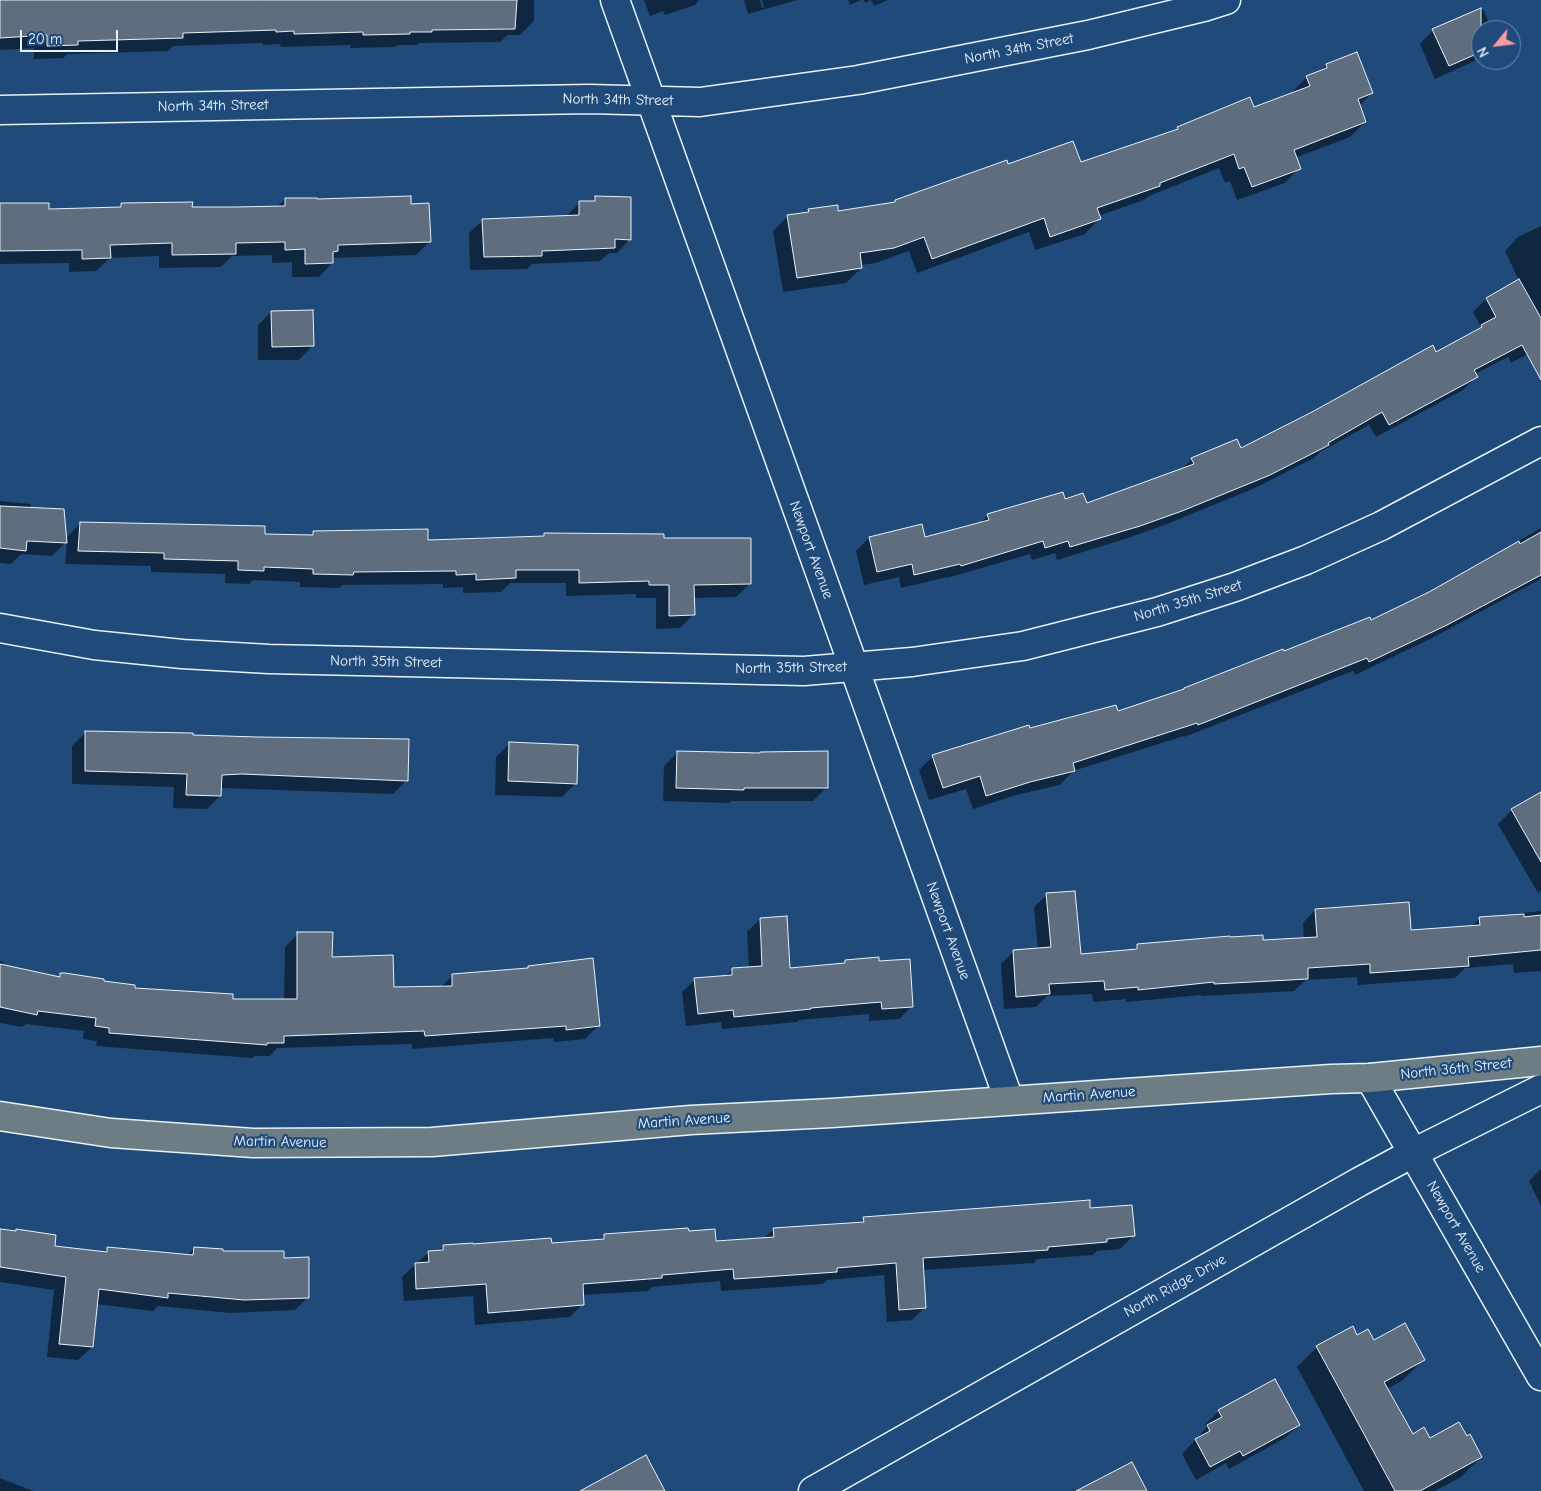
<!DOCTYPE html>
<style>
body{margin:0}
#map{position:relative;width:1541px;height:1491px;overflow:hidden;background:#1f4a7a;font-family:"Comic Neue",sans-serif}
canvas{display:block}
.north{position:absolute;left:1471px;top:20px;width:50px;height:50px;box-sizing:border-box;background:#1f4a7a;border:1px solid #6f8dac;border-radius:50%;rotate:241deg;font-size:14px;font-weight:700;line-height:20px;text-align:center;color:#e8f1f8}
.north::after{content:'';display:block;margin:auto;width:18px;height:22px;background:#ff9aa2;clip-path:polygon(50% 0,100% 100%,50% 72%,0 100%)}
.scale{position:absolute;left:20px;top:30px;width:98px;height:22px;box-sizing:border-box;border:2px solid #e8f1f8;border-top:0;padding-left:6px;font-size:15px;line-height:18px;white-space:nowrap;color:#e8f1f8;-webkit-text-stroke:4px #1f4a7a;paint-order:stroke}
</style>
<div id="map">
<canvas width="1541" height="1491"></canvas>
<div class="north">N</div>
<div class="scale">20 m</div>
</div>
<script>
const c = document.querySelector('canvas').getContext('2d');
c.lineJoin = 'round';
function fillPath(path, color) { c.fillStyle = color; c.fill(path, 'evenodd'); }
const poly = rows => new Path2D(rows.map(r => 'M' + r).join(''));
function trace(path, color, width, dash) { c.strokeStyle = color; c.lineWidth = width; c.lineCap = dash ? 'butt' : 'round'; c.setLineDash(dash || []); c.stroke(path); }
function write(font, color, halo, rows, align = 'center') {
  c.font = font + ' "Comic Neue",sans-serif'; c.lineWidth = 4.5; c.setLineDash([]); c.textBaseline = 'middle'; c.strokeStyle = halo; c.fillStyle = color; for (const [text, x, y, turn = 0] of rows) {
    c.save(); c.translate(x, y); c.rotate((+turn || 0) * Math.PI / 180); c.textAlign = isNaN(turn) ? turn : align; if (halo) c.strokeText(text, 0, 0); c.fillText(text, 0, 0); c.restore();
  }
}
fillPath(poly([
 [0,0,534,0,534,21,520,35,508,35,500,42,419,43,417,45,397,45,395,47,350,48,350,45,281,47,280,44,263,45,263,43,173,46,168,51,68,54,63,58,34,59,34,48,0,50],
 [644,0,699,0,695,5,665,15,663,11,650,16],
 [744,0,760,0,762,8,764,7,762,0,797,0,748,14],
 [848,0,861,0,850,5],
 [864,0,888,0,874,6,871,0,865,3],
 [1483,9,1492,30,1481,30,1481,58,1435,79,1420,44,1433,30],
 [1327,65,1372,93,1359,106,1365,122,1350,137,1295,158,1299,168,1285,183,1237,200,1230,181,1225,183,1219,168,1149,196,1144,200,1098,216,1099,219,1085,234,1035,250,1029,232,917,273,909,251,876,263,861,265,861,268,846,283,783,292,773,231,788,216,805,214,809,211,837,212,893,203,895,201,1007,166,1080,164,1174,132,1178,128,1249,99,1253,109,1293,94,1292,92,1307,77,1319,73],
 [596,198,630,239,617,253,609,253,600,261,532,264,527,269,470,270,469,233,483,220,566,217,580,202,591,202],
 [285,199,410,205,430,241,416,255,332,258,332,263,319,277,292,277,292,262,272,263,272,255,232,256,221,267,159,268,159,256,110,258,96,271,69,272,69,263,0,264,0,205,48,210,118,208,121,205,191,208,277,207],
 [1541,226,1541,347,1511,363,1508,357,1475,374,1476,377,1463,390,1376,437,1369,425,1320,452,1314,458,1255,488,1167,524,1125,539,1057,560,1055,553,1032,560,1030,554,947,578,947,577,901,588,899,577,864,585,856,551,869,538,924,539,979,524,988,515,1064,500,1086,504,1182,469,1192,459,1240,450,1436,354,1481,327,1473,312,1486,299,1519,281,1505,251,1518,237],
 [271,312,312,346,299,360,258,360,258,325],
 [0,501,31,504,30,508,65,539,81,523,263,535,310,536,314,532,427,541,541,537,545,534,663,539,750,584,736,597,693,598,693,615,680,628,656,629,656,598,636,598,636,594,566,596,566,583,510,583,501,592,463,593,463,587,443,588,443,584,342,585,339,588,300,587,300,582,253,580,249,584,225,583,225,574,151,572,151,566,65,564,67,541,52,556,21,554,11,564,0,563],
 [1541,528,1541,579,1432,638,1355,675,1353,671,1184,737,1184,736,1073,771,1060,785,1016,795,973,809,966,789,929,800,919,770,933,756,1029,729,1117,712,1181,692,1371,622,1430,593],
 [86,732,191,737,407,780,393,794,220,788,220,796,207,809,173,808,174,787,72,784,72,746],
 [510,743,576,783,562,797,495,795,496,757],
 [677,753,826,788,813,801,731,801,729,803,663,801,664,766],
 [1541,794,1541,890,1538,893,1498,824,1512,810],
 [1047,895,1080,955,1132,951,1138,945,1304,939,1303,923,1315,910,1410,931,1471,927,1480,918,1541,911,1541,971,1514,973,1513,964,1465,968,1455,978,1358,985,1357,977,1306,980,1294,991,1202,996,1201,995,1126,1002,1126,999,1093,1002,1092,994,1047,996,1036,1007,1004,1009,1001,964,1014,951,1038,950,1034,907],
 [760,919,788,969,842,965,846,961,912,1006,899,1019,869,1021,869,1014,799,1020,797,1022,722,1029,721,1022,686,1026,682,992,695,980,725,977,732,970,749,968,747,932],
 [298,934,331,959,393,989,441,987,452,976,526,969,528,967,598,1026,585,1039,554,1042,553,1038,412,1049,412,1044,277,1048,270,1056,255,1056,252,1058,96,1046,97,1041,83,1039,84,1031,26,1024,22,1027,0,1023,0,961,4,962,3,966,57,978,61,975,133,989,231,1000,284,1000,285,947],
 [1541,1169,1541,1206,1529,1181],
 [1089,1209,1133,1236,1120,1249,1097,1251,1093,1255,1037,1259,1034,1263,922,1270,925,1307,912,1320,887,1322,884,1275,827,1280,823,1284,721,1291,720,1281,652,1287,648,1291,582,1295,583,1304,570,1317,475,1325,473,1296,404,1301,402,1277,429,1252,438,1251,443,1246,551,1244,599,1241,604,1236,687,1232,714,1242,764,1239,773,1229,859,1223,864,1219],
 [0,1230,14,1232,16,1230,53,1247,103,1253,108,1248,187,1255,195,1248,222,1253,282,1259,308,1297,295,1310,230,1313,158,1306,153,1311,96,1304,92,1347,78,1360,47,1357,54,1290,0,1282],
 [1357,1336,1423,1360,1403,1380,1387,1389,1412,1435,1430,1440,1466,1437,1481,1457,1461,1477,1435,1491,1364,1491,1297,1367,1317,1347],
 [1219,1411,1299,1425,1285,1438,1229,1469,1226,1463,1196,1480,1182,1454,1207,1427,1205,1425],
 [0,1478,33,1491,0,1491]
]), '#0007');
const building = poly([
 [0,0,517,0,515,29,432,30,432,32,410,32,410,34,363,35,363,32,294,34,294,31,276,32,276,30,183,33,183,38,78,41,78,45,47,46,47,35,0,38,0,0],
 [1481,8,1481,52,1449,66,1432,29,1481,8],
 [1357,52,1373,93,1358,99,1366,122,1294,150,1301,169,1252,187,1244,167,1239,169,1234,154,1160,183,1160,186,1097,208,1101,219,1050,237,1044,218,932,259,924,237,894,248,860,253,862,268,797,278,787,215,809,212,808,209,838,205,838,211,895,202,895,200,1007,160,1008,164,1073,141,1081,162,1178,129,1177,127,1250,97,1254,107,1310,86,1306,76,1327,68,1326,64,1357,52],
 [411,196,411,204,429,203,431,242,338,245,338,251,333,252,333,263,305,264,305,249,285,250,285,242,236,243,236,254,172,255,172,243,110,245,111,258,82,259,82,250,0,251,0,203,49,203,49,209,121,207,121,203,193,202,192,207,235,207,285,206,285,198,317,198,317,199,411,196],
 [595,196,631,197,631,240,615,239,615,248,542,251,542,256,484,257,482,219,579,215,579,201,595,201,595,196],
 [1519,279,1541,318,1541,380,1522,345,1474,370,1478,377,1389,425,1382,412,1328,443,1329,445,1270,475,1182,511,1140,526,1070,547,1068,541,1045,548,1043,541,961,566,960,564,914,575,912,564,877,572,869,537,922,524,925,537,989,520,987,514,1063,492,1065,499,1083,493,1087,503,1194,464,1191,458,1237,439,1241,448,1312,412,1433,345,1436,352,1482,327,1481,325,1496,317,1486,298,1519,279],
 [313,310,314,346,272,347,271,311,313,310],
 [0,506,64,509,67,543,27,541,26,551,0,548,0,506],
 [80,522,265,526,265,534,313,535,313,531,428,529,428,540,544,536,544,533,664,534,664,538,751,538,751,584,694,585,695,615,669,616,669,585,649,585,649,581,579,583,579,570,516,570,516,578,476,580,476,574,456,575,456,571,354,572,353,575,313,574,313,569,264,567,264,571,238,570,238,561,164,559,164,553,78,551,80,522],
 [1541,532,1541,575,1447,625,1369,662,1367,658,1198,725,1197,723,1073,763,1075,771,1030,782,986,796,980,776,943,788,932,755,1029,725,1030,728,1116,705,1118,711,1184,689,1184,688,1283,649,1284,651,1370,617,1371,620,1429,592,1519,541,1520,544,1541,532],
 [85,731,193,733,193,735,258,737,409,739,408,781,242,774,222,775,221,796,186,795,187,774,85,771,85,731],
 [509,742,578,745,577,784,508,781,509,742],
 [677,751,760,753,760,752,828,751,828,788,744,788,744,790,676,788,677,751],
 [1541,792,1541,862,1511,809,1541,792],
 [1075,891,1081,954,1137,949,1137,944,1230,936,1230,937,1263,935,1263,940,1317,937,1315,909,1409,902,1411,930,1480,925,1479,917,1524,914,1524,917,1541,915,1541,950,1468,957,1469,966,1370,973,1370,964,1308,968,1308,979,1214,984,1214,982,1138,990,1138,987,1105,990,1104,981,1049,984,1050,994,1016,997,1013,950,1051,947,1046,893,1075,891],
 [787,916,790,968,845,963,845,960,879,957,879,961,910,959,913,1007,882,1009,881,1002,811,1008,811,1009,734,1017,733,1010,698,1014,694,978,732,975,732,968,762,966,760,918,787,916],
 [297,932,333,932,332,957,393,955,394,987,452,986,452,974,528,968,528,966,593,958,600,1026,566,1030,566,1026,425,1036,424,1031,284,1036,284,1043,267,1043,267,1045,109,1033,109,1028,95,1026,96,1018,38,1011,37,1015,0,1007,0,964,60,977,60,973,65,973,104,979,104,981,135,985,135,988,233,994,233,999,297,999,297,932],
 [1090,1200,1090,1208,1132,1205,1135,1236,1107,1239,1107,1242,1048,1247,1048,1250,923,1258,926,1308,899,1310,896,1263,837,1268,837,1272,734,1279,733,1269,662,1275,662,1278,583,1284,584,1305,488,1313,486,1284,416,1289,415,1263,429,1262,428,1251,443,1250,443,1245,473,1243,473,1244,551,1238,552,1243,604,1239,604,1234,688,1228,689,1231,715,1229,716,1241,774,1237,773,1228,864,1222,863,1217,1090,1200],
 [0,1229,16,1231,16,1229,56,1235,55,1246,107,1252,107,1247,193,1255,194,1247,223,1249,223,1251,284,1251,284,1258,309,1257,309,1298,244,1300,168,1293,168,1298,99,1289,93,1347,59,1344,66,1277,0,1267,0,1229],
 [1405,1323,1425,1360,1384,1382,1413,1434,1424,1427,1430,1438,1459,1422,1467,1436,1470,1434,1482,1457,1420,1491,1395,1491,1316,1346,1353,1326,1357,1335,1368,1329,1374,1340,1405,1323],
 [1275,1379,1300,1425,1243,1456,1240,1451,1210,1467,1195,1439,1210,1431,1207,1425,1222,1417,1218,1410,1275,1379],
 [646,1455,665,1491,580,1491,646,1455],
 [1132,1462,1147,1491,1076,1491,1132,1462]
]);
fillPath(building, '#5f6e7f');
trace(building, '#e8f1f8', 1);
const minor = poly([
 [615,0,1009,1100],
 [0,110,589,99,700,102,858,80,1088,35,1204,7,1226,0],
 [0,628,94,645,182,654,269,659,804,671,912,662,1023,646,1157,612,1235,587,1306,560,1381,526,1541,441],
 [1370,1078,1541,1376],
 [813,1491,1359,1182,1413,1153,1541,1089]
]);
const major = poly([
 [0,1116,111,1133,253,1143,432,1142,691,1120,832,1113,1331,1079,1370,1078,1541,1061]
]);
trace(minor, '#e8f1f8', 31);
trace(major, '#e8f1f8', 31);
trace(minor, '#1f4a7a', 28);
trace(major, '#6c7e84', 28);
write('15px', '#e8f1f8', '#1f4a7a', [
 ["North 34th Street",1019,49,-11],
 ["North 34th Street",618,100,1],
 ["North 34th Street",213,106,-1],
 ["Newport Avenue",811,550,70],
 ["North 35th Street",1188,601,-17],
 ["North 35th Street",386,662,1],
 ["North 35th Street",791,668,-1],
 ["Newport Avenue",948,931,70],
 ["North 36th Street",1456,1069,-6],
 ["Martin Avenue",1089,1095,-4],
 ["Martin Avenue",684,1121,-4],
 ["Martin Avenue",280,1142,1],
 ["Newport Avenue",1456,1227,60],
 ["North Ridge Drive",1175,1286,-29]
]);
</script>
